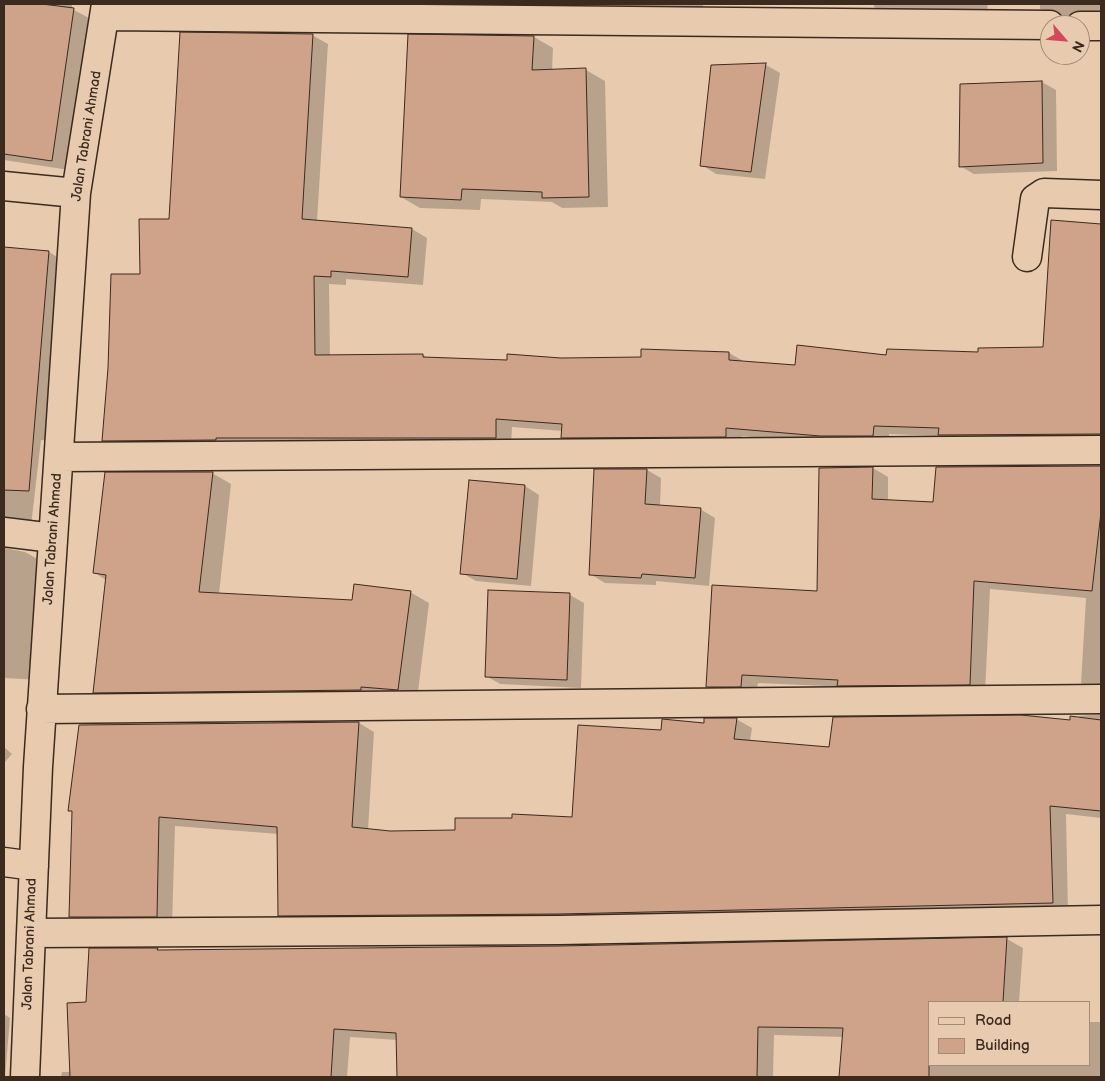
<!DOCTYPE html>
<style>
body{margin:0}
#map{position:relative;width:1105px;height:1081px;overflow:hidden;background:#e8cbaf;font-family:"Balsamiq Sans",sans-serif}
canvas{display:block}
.frame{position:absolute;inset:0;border:5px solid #3b2a1e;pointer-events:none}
.legend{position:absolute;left:928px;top:1001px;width:162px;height:65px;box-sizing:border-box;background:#e8cbaf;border:1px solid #a38b75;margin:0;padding:6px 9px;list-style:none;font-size:15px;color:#3b2a1e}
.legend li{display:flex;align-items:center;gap:10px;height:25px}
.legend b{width:25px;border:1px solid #a38b75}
.north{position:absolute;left:1040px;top:15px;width:50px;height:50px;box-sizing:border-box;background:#e8cbaf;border:1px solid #a38b75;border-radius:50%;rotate:117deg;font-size:14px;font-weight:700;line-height:20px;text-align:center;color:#3b2a1e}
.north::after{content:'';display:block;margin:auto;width:18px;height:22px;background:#d1495b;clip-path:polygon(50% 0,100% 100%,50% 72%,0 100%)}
</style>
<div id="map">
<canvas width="1105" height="1081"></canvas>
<div class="frame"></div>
<ul class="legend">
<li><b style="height:6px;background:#e8cbaf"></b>Road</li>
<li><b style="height:14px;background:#cea389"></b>Building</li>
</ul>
<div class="north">N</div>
</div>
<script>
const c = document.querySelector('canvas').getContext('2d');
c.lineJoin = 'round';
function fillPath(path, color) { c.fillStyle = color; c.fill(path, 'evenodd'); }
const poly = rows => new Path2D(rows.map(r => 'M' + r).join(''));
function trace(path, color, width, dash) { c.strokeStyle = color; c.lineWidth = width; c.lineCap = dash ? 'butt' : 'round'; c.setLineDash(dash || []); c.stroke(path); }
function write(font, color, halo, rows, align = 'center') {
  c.font = font + ' "Balsamiq Sans",sans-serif'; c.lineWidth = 4; c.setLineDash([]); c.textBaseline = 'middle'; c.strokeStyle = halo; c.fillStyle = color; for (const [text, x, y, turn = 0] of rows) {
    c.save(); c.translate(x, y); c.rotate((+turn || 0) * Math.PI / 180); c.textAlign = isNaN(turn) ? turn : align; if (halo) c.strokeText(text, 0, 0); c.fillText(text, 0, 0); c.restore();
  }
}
fillPath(poly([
 [4,4,72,4,72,9,91,19,69,170,4,160],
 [171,4,703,4,703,16],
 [874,4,988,4,986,18,892,17,874,7],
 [1040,4,1101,4,1101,21,1058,19,1040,9],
 [312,35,328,44,317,221,412,229,427,238,423,285,346,279,346,285,329,284,330,356,423,355,428,358,508,361,642,358,642,350,729,353,745,362,796,366,888,356,979,354,1044,348,1052,222,1101,225,1101,443,955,444,941,436,889,434,889,444,837,445,742,436,741,445,578,446,563,437,563,431,512,427,511,447,119,449,103,440,141,276,170,220],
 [534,37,553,48,552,71,586,70,605,81,608,207,562,208,552,202,481,199,480,210,420,208,401,197],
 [766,65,780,73,765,179,716,174,702,165,712,66],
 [1042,82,1056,90,1057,171,974,174,960,166,961,85],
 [4,248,49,252,64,261,49,441,41,440,31,526,4,540],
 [1101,467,1101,692,1081,683,1086,598,990,589,985,693,758,683,756,695,723,695,707,686,819,592,873,468,888,477,888,501,934,503,937,468],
 [647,470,661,478,660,506,700,509,715,518,709,586,656,581,656,585,605,583,590,574],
 [212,473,231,484,219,594,353,601,410,592,429,603,417,700,113,703,95,692,106,580,95,573],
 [470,482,525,486,539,495,531,586,476,581,462,573],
 [4,540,5,548,25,552,41,561,40,680,4,678],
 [489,592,570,595,584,603,581,688,500,684,486,676],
 [1101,714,1101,818,1066,814,1068,912,295,924,279,915,279,834,175,826,172,925,86,926,70,916,74,813,69,810,359,723,374,732,368,830,389,832,456,832,573,818,662,732,736,719,752,728,750,742,830,749,1071,721,1079,719,1079,716],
 [4,747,12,754,4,763],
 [1007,939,1023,948,1019,1002,929,1002,929,1065,1089,1065,1089,1022,1101,1022,1101,1077,840,1077,843,1037,774,1035,773,1077,398,1077,398,1040,350,1037,347,1077,61,1077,62,1072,71,1072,87,1004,157,949,160,951,559,947],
 [4,1014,10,1018,5,1077,4,1077]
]), '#0003');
const building = poly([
 [4,4,42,4,74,8,52,161,4,154,4,4],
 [180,32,313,34,302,219,412,228,408,277,331,271,331,277,314,276,315,355,423,354,423,357,507,360,507,354,561,358,641,357,641,349,729,352,729,360,795,365,797,345,886,355,887,349,978,352,978,348,1043,347,1051,220,1101,224,1101,434,938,435,939,428,874,426,873,436,820,436,726,428,726,437,561,438,562,424,496,419,496,438,216,438,216,440,102,441,108,368,111,274,140,274,139,219,169,219,180,32],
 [408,34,534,36,532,70,586,68,589,197,542,198,542,192,462,189,461,200,400,197,408,34],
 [766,63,751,172,700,166,711,65,766,63],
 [1042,81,1043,163,959,167,960,84,1042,81],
 [4,247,49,251,29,491,4,490,4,247],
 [1101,466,1101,512,1092,591,974,581,970,685,837,686,838,680,742,675,741,687,706,687,712,585,817,591,819,468,873,467,872,499,933,502,936,467,1101,466],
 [594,469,647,469,645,504,701,508,695,578,642,574,641,578,589,575,594,469],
 [105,472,213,472,199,592,352,600,354,584,411,591,398,690,361,687,361,690,93,693,106,575,93,573,105,472],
 [469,480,525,485,517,579,460,574,469,480],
 [488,590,570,593,567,680,485,677,488,590],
 [1021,715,1070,720,1070,716,1101,720,1101,811,1050,806,1053,903,559,914,278,916,277,827,159,817,157,917,69,917,72,811,68,811,79,725,359,722,352,827,390,831,455,830,455,818,512,818,512,814,572,817,578,725,661,730,662,719,704,723,704,718,737,718,734,739,829,747,833,717,1021,715],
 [1007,937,1003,1002,929,1002,929,1077,839,1077,843,1028,758,1027,757,1077,397,1077,396,1033,334,1029,331,1077,70,1077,67,1003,86,1002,89,948,158,948,157,950,559,946,1007,937]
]);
fillPath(building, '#cea389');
trace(building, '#3b2a1e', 1);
const minor = poly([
 [106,16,1050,25],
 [1080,26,1101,26],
 [4,186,76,193],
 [1027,257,1035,199,1044,193,1101,195],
 [59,457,1101,450],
 [4,532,53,538],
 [41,709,1101,699],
 [4,862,34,866],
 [31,933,559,930,1101,920],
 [25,1077,38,767,76,193,106,4]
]);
trace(minor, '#3b2a1e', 31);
trace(minor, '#e8cbaf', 28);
write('14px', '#3b2a1e', '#e8cbaf', [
 ["Jalan Tabrani Ahmad",87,136,-81],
 ["Jalan Tabrani Ahmad",53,539,-86],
 ["Jalan Tabrani Ahmad",30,944,-88]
]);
</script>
